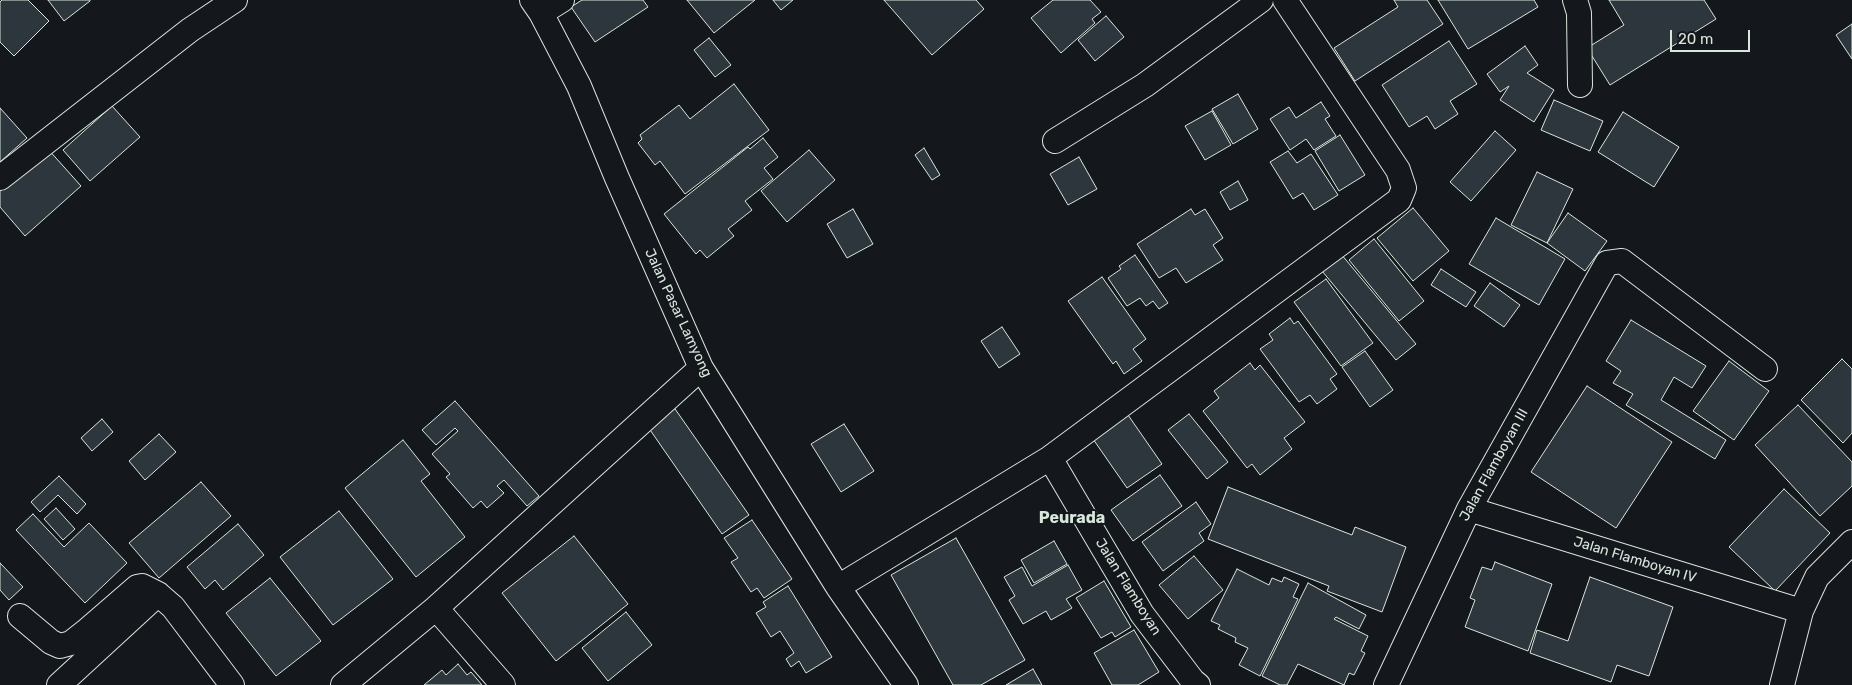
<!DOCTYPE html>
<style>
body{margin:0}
#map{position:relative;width:1852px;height:685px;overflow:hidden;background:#14181c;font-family:Rubik,sans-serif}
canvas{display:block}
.scale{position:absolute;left:1670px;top:30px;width:80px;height:22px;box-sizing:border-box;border:2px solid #d8e6dc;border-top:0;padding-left:6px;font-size:15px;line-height:18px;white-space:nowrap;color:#d8e6dc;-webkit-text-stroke:4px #14181c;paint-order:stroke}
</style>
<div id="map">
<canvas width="1852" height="685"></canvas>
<div class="scale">20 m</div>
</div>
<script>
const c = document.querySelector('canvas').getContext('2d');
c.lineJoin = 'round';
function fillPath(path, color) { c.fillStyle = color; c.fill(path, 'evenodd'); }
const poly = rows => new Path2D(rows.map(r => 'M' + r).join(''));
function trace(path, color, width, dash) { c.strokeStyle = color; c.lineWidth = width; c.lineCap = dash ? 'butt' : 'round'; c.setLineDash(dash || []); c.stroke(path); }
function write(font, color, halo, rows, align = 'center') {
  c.font = font + ' Rubik,sans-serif'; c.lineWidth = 4; c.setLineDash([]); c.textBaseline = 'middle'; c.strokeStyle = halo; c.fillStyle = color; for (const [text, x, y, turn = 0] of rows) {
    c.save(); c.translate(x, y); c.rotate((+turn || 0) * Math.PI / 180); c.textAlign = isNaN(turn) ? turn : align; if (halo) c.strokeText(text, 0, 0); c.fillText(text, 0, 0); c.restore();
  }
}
const building = poly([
 [2,0,28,0,49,21,14,56,0,42,0,2,2,0],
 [48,0,90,0,90,1,64,21,48,0],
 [582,0,643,0,648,7,595,42,571,7,582,0],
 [687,0,755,0,714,33,687,0],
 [773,0,793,0,781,10,773,0],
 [884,0,976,0,984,9,932,55,884,0],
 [1053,0,1090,0,1101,12,1092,19,1095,23,1061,53,1031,18,1053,0],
 [1394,0,1427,0,1443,24,1355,81,1334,48,1398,7,1394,0],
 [1438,0,1534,0,1538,7,1468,49,1438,0],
 [1609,0,1704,0,1716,19,1610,85,1587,48,1624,25,1609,0],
 [1106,16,1124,37,1095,61,1078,40,1106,16],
 [1852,24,1852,59,1836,35,1852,24],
 [709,38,731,65,715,77,694,50,709,38],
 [1449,41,1477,84,1450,101,1458,114,1435,129,1427,116,1409,127,1382,85,1449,41],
 [1525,46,1538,65,1527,73,1554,90,1534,122,1500,100,1509,86,1500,92,1487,74,1525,46],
 [734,84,769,130,685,194,660,161,655,165,638,143,642,139,640,135,679,105,690,119,734,84],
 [1238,94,1258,129,1233,144,1212,109,1238,94],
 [1554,100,1603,121,1590,151,1541,130,1554,100],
 [1321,102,1330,116,1325,119,1336,136,1314,150,1306,139,1290,150,1270,119,1289,107,1296,118,1321,102],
 [112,106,140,137,90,181,63,150,112,106],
 [0,108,27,138,0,162,0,108],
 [1212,111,1231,145,1205,160,1185,126,1212,111],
 [1623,112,1679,147,1654,187,1598,152,1623,112],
 [1495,131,1516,150,1471,201,1450,182,1495,131],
 [1340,135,1365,175,1339,191,1315,151,1340,135],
 [763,138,778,157,764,168,773,179,745,201,752,210,728,229,734,236,707,258,700,250,696,254,664,214,748,147,750,149,763,138],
 [47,148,81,186,25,236,0,207,0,191,47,148],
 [924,148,940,175,932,180,915,155,924,148],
 [809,150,835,180,787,222,761,191,809,150],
 [1288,151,1297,163,1311,154,1338,195,1314,210,1303,193,1293,199,1270,162,1288,151],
 [1079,157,1097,189,1068,205,1050,174,1079,157],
 [1537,172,1573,189,1547,243,1511,225,1537,172],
 [1238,181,1248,200,1230,210,1220,192,1238,181],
 [1413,208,1449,251,1413,281,1377,238,1413,208],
 [853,209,873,244,847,258,827,224,853,209],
 [1191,209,1195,215,1205,209,1223,238,1213,245,1223,260,1186,283,1176,268,1159,278,1137,244,1191,209],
 [1568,213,1607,241,1585,271,1547,243,1568,213],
 [1496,218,1565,259,1539,305,1469,264,1496,218],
 [1374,239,1424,301,1399,321,1349,260,1374,239],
 [1341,254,1416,344,1396,360,1322,271,1341,254],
 [1135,255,1168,303,1159,309,1153,301,1146,306,1140,298,1127,306,1108,278,1121,269,1119,266,1135,255],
 [1441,269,1476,292,1466,307,1431,285,1441,269],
 [1102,277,1146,339,1133,349,1142,361,1124,374,1116,361,1113,364,1068,301,1102,277],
 [1326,279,1373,343,1341,366,1294,302,1326,279],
 [1490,283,1520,305,1504,327,1474,306,1490,283],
 [1290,318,1294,324,1298,321,1337,374,1330,379,1337,389,1317,404,1310,395,1299,402,1260,349,1273,340,1269,334,1290,318],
 [1631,320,1706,366,1692,388,1674,377,1661,400,1726,440,1715,459,1626,405,1633,394,1613,383,1621,371,1606,361,1631,320],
 [1002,327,1020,354,999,368,981,341,1002,327],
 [1365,351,1393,390,1370,407,1342,367,1365,351],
 [1842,359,1852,369,1852,433,1843,443,1801,400,1842,359],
 [1729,361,1769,391,1734,440,1693,411,1729,361],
 [1250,363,1255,370,1260,365,1305,422,1284,438,1292,449,1260,475,1252,464,1247,468,1203,411,1219,398,1214,391,1250,363],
 [1587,386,1672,442,1616,528,1531,472,1587,386],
 [455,401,539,496,527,506,504,480,497,486,504,493,487,508,481,501,473,508,446,477,450,474,432,454,458,431,455,428,436,445,422,430,455,401],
 [1798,405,1852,462,1852,486,1820,516,1755,445,1798,405],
 [673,406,749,515,722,534,646,424,673,406],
 [1189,414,1228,462,1207,479,1168,430,1189,414],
 [1128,415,1162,464,1127,488,1093,439,1128,415],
 [102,419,113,432,92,451,81,438,102,419],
 [844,424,874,471,841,492,811,444,844,424],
 [159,434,176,452,145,480,129,461,159,434],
 [403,440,430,474,421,481,465,537,416,577,345,488,403,440],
 [1160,475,1182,506,1133,541,1111,510,1160,475],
 [59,476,86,504,77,514,58,495,40,512,31,502,59,476],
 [201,482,231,516,159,578,129,543,201,482],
 [1228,487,1352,535,1355,527,1406,547,1382,612,1327,591,1329,586,1208,539,1228,487],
 [1784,489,1830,533,1775,591,1729,547,1784,489],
 [1196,502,1211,524,1199,533,1204,541,1163,571,1142,542,1196,502],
 [56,508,75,529,63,540,44,519,56,508],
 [339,511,393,579,333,625,280,557,339,511],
 [33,514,64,547,89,523,127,563,85,603,16,530,33,514],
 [752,520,792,579,764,598,757,588,751,592,731,562,738,558,724,538,752,520],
 [238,524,264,555,223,590,215,580,205,589,187,567,238,524],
 [574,536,628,604,556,661,502,593,574,536],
 [956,538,1025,660,981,685,953,685,891,575,956,538],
 [1054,541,1067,564,1034,583,1021,560,1054,541],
 [1194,556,1223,590,1188,619,1159,585,1194,556],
 [1495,562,1552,584,1528,651,1465,627,1475,600,1470,598,1482,567,1492,570,1495,562],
 [0,563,23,587,9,600,0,590,0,563],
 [1068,565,1082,590,1066,599,1072,608,1051,620,1046,611,1023,624,1009,600,1015,596,1004,577,1022,567,1032,586,1068,565],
 [1237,569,1269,585,1272,578,1282,582,1284,577,1299,584,1293,597,1298,599,1260,676,1239,665,1248,648,1235,642,1236,638,1218,629,1220,625,1211,621,1237,569],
 [1590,577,1673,607,1649,676,1617,665,1611,682,1530,653,1537,630,1568,641,1590,577],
 [270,578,321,641,276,676,226,613,270,578],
 [1104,581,1131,627,1115,637,1112,632,1101,638,1076,598,1104,581],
 [1308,583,1366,615,1359,629,1336,617,1334,619,1368,636,1361,651,1365,653,1354,675,1349,673,1344,685,1298,664,1287,685,1280,685,1262,676,1308,583],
 [788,586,832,657,806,673,799,661,791,667,786,659,794,653,780,631,771,637,756,613,766,607,763,602,788,586],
 [626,612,652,645,608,681,582,648,626,612],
 [1134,630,1159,672,1138,685,1112,685,1094,653,1134,630],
 [458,664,467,675,471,672,482,685,424,685,442,670,446,675,458,664],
 [1033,669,1042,685,1006,685,1033,669]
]);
fillPath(building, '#2c363c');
trace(building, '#d8e6dc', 1);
const street = poly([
 [532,0,541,13,579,86,617,178,701,368,838,587,906,685],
 [1575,0,1579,13,1580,85],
 [541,13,562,0],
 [1055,141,1145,85,1261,0],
 [0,178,190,30,235,0],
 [1050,458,1142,614,1193,681,1198,685],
 [1469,509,1801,611],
 [838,587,1050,458,1399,200,1404,188,1398,170,1285,0],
 [436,608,503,685],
 [20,616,51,642,60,646,71,643,85,632,137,587,142,586,158,594],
 [59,685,158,594,173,607,232,685],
 [343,685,436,608,701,368],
 [1386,685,1469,509,1607,263,1622,261,1765,369],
 [1782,685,1801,611,1817,577,1852,542]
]);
trace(street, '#d8e6dc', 26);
trace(street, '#14181c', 24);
write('14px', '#d8e6dc', '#14181c', [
 ["Jalan Pasar Lamyong",678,313,65],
 ["Jalan Flamboyan III",1494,465,-61],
 ["Jalan Flamboyan IV",1635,560,17],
 ["Jalan Flamboyan",1128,587,58]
]);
write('bold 16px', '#d8e6dc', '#14181c', [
 ["Peurada",1072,518]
]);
</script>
